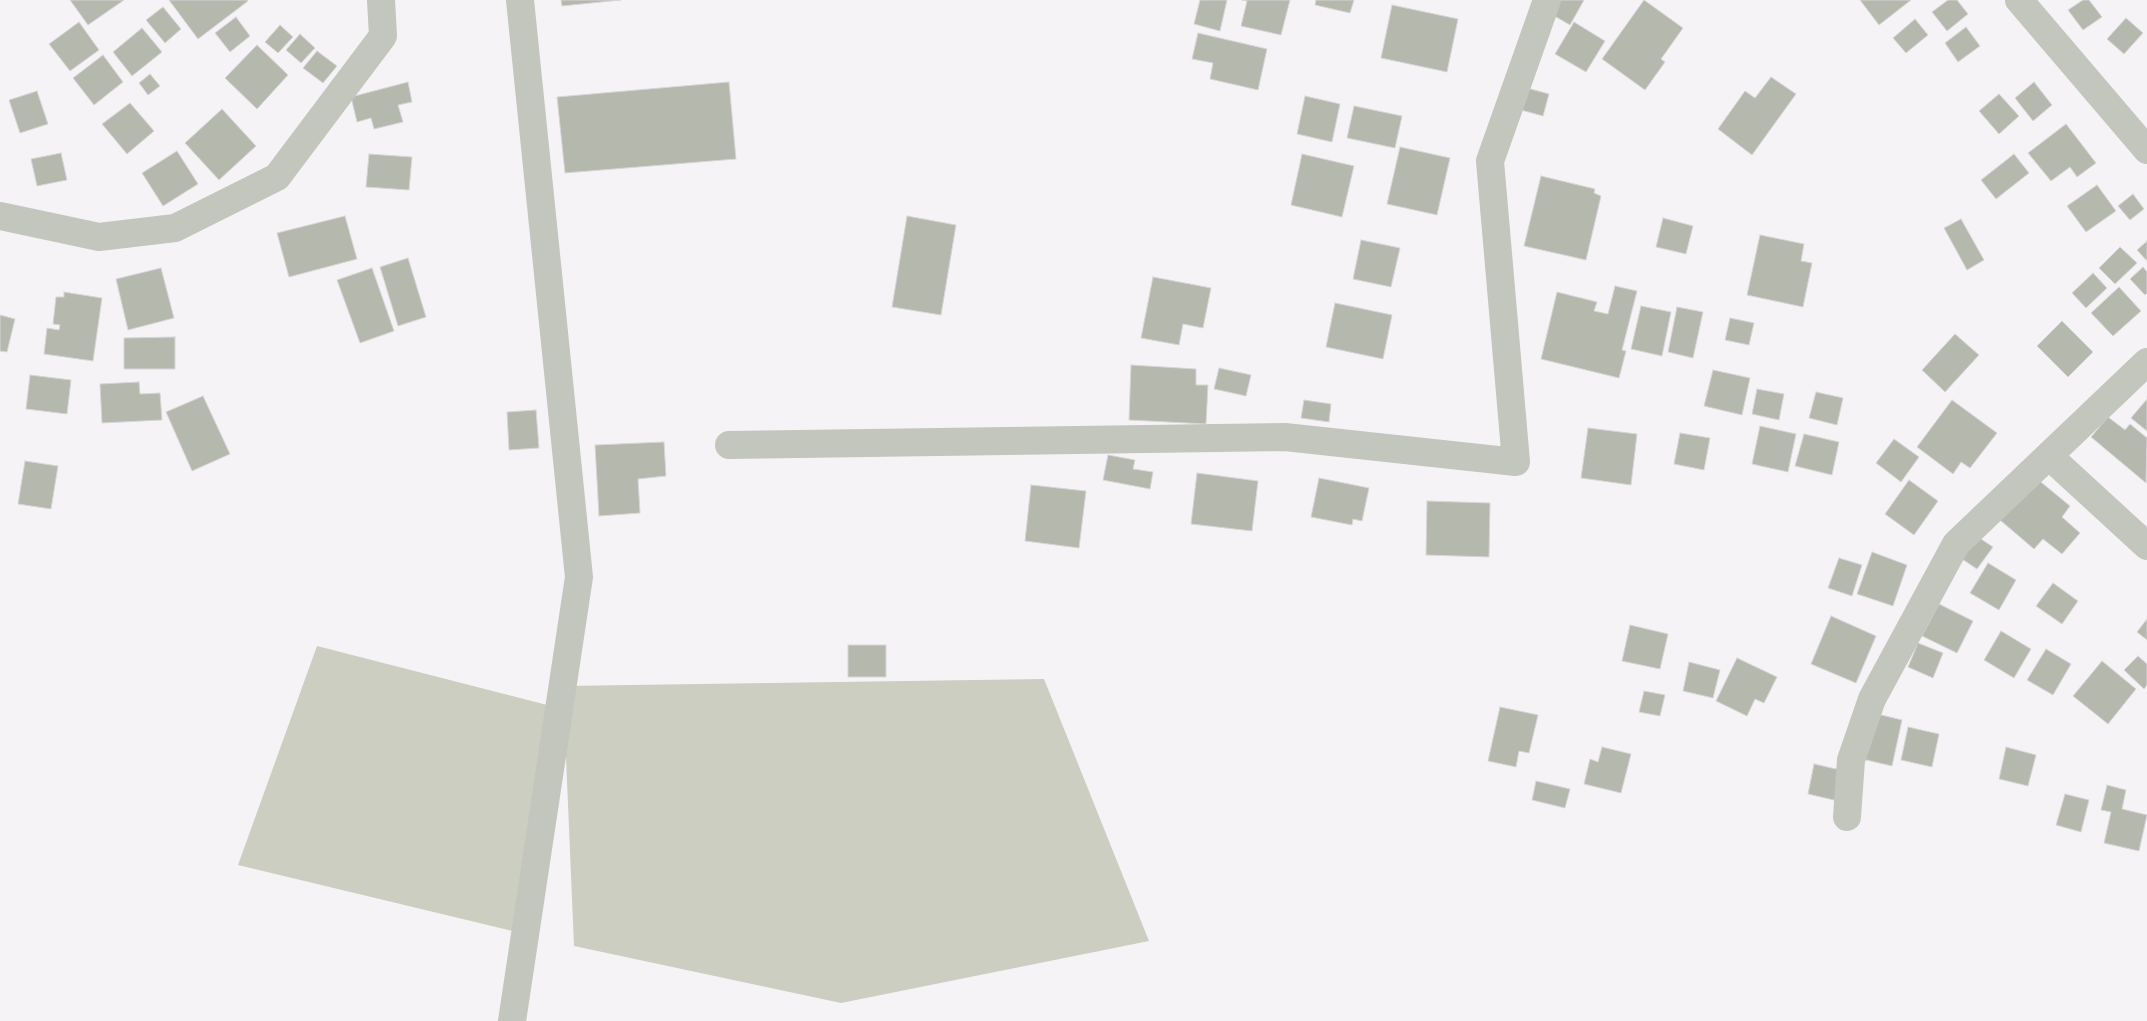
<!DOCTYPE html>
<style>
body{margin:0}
canvas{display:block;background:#f6f3f6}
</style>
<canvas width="2147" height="1021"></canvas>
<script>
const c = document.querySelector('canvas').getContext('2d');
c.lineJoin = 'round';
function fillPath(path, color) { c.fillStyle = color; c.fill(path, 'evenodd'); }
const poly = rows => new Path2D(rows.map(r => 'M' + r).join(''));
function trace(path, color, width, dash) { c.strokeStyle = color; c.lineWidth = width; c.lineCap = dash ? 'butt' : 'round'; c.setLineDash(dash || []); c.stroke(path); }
fillPath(poly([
 [317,646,559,708,525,934,238,865],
 [1044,679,1149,941,841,1003,574,946,563,686]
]), '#cbcec0');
const building = poly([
 [70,0,124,0,88,25,70,0],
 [169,0,247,0,248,1,198,39,169,0],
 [561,0,621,0,562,6,561,0],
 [1200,0,1227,0,1220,31,1194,24,1200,0],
 [1242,0,1290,0,1281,35,1241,26,1247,1,1242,0],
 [1316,0,1354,0,1350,13,1315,5,1316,0],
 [1559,0,1584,0,1570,25,1551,14,1559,0],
 [1644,0,1683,28,1661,59,1665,62,1645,90,1602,59,1644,0],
 [1860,0,1911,0,1879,25,1860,0],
 [1948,0,1957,0,1968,14,1947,31,1932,12,1948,0],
 [2083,0,2089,0,2102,17,2083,30,2068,10,2083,0],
 [1392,5,1458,19,1447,72,1381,58,1392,5],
 [163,7,181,29,165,43,146,20,163,7],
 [236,17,250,36,230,52,215,33,236,17],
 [2126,18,2143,33,2124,54,2107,39,2126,18],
 [1915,19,1928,35,1906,53,1893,38,1915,19],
 [79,22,99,50,70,71,49,44,79,22],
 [1574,22,1605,41,1586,72,1555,54,1574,22],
 [280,25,293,37,278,53,265,42,280,25],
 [1966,27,1980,46,1958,62,1945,43,1966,27],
 [142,28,162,52,132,76,113,52,142,28],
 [1198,33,1267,49,1258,90,1210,79,1213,63,1192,59,1198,33],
 [300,34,315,48,301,63,286,50,300,34],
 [257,45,288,75,257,109,225,78,257,45],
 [317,51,337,66,323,83,303,68,317,51],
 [103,55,123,82,94,105,73,78,103,55],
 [150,74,160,86,148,95,139,83,150,74],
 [1771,77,1796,94,1752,155,1718,129,1745,91,1755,98,1771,77],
 [408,82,412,102,398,105,403,122,374,129,371,118,357,122,351,97,408,82],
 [729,82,736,159,565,173,557,97,729,82],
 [2034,82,2052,105,2033,121,2015,98,2034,82],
 [1527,88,1549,94,1543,116,1521,110,1527,88],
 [37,91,48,124,20,133,9,100,37,91],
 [1999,94,2019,116,1999,134,1979,111,1999,94],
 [1305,96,1340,104,1332,142,1297,134,1305,96],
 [130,103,154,131,127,154,102,124,130,103],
 [1354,106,1402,116,1395,148,1347,138,1354,106],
 [222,109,256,146,219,180,185,143,222,109],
 [2066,124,2096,163,2077,177,2070,167,2051,181,2028,153,2066,124],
 [1400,147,1450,158,1437,215,1387,204,1400,147],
 [177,151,198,184,163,206,142,173,177,151],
 [61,153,67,180,37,186,31,159,61,153],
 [369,154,412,157,409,190,366,187,369,154],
 [1302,154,1354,166,1342,217,1291,205,1302,154],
 [2014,154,2029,173,1996,199,1981,180,2014,154],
 [1541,176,1595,189,1594,193,1601,196,1586,260,1524,246,1541,176],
 [2097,185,2116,211,2086,232,2067,206,2097,185],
 [2133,194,2144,209,2130,220,2118,206,2133,194],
 [345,216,357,259,289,277,277,233,345,216],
 [907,216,956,225,941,315,892,307,907,216],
 [1663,218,1693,226,1686,254,1656,247,1663,218],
 [1961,219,1984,260,1967,270,1944,228,1961,219],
 [1760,235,1804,244,1801,261,1812,263,1803,307,1747,295,1760,235],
 [1361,240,1400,248,1391,287,1353,279,1361,240],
 [2147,241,2147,261,2137,250,2147,241],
 [2120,247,2137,263,2115,284,2099,268,2120,247],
 [408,258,426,317,398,326,380,267,408,258],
 [2143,267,2147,272,2147,293,2145,295,2130,279,2143,267],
 [161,268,174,318,128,330,116,279,161,268],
 [372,268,394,331,360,343,337,280,372,268],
 [2093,273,2107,288,2086,308,2072,293,2093,273],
 [1153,277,1211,288,1203,328,1183,324,1179,345,1141,338,1153,277],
 [1615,286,1637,291,1622,350,1626,351,1619,378,1541,359,1557,292,1597,302,1594,311,1608,314,1615,286],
 [2119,287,2141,311,2113,336,2091,313,2119,287],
 [64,292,102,298,93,361,44,354,47,328,59,330,60,325,53,324,56,297,64,297,64,292],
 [1335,303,1392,315,1383,359,1326,347,1335,303],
 [1641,306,1671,312,1662,356,1631,349,1641,306],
 [1677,307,1703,312,1693,358,1668,352,1677,307],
 [0,315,15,319,7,352,0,351,0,315],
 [1730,318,1754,323,1749,345,1725,340,1730,318],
 [2062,321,2093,352,2068,377,2037,346,2062,321],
 [1955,334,1979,355,1945,392,1922,370,1955,334],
 [175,337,175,369,124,369,124,338,175,337],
 [1131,365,1196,369,1196,385,1208,385,1206,424,1129,420,1131,365],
 [1219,368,1251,375,1246,396,1214,389,1219,368],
 [1713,370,1750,378,1742,415,1704,406,1713,370],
 [30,375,71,380,67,414,26,409,30,375],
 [139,382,140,394,160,393,162,420,102,423,100,384,139,382],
 [1757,389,1784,394,1779,420,1752,414,1757,389],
 [1816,392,1843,398,1837,425,1809,418,1816,392],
 [203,396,230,454,192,471,166,412,203,396],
 [2147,399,2147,431,2131,418,2147,399],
 [1304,400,1331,404,1329,422,1301,418,1304,400],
 [1952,400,1997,433,1970,468,1961,462,1953,474,1917,447,1952,400],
 [536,410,539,448,509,450,507,412,536,410],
 [2108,417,2125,430,2130,424,2147,438,2146,483,2091,437,2108,417],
 [1760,426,1796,434,1788,472,1752,464,1760,426],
 [1588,428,1637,434,1631,485,1581,478,1588,428],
 [1680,433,1710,438,1704,470,1674,464,1680,433],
 [1804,434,1839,442,1832,475,1795,466,1804,434],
 [1894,439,1919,457,1901,482,1876,463,1894,439],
 [664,442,666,476,638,479,640,513,599,516,595,445,664,442],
 [1108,455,1135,460,1133,469,1153,472,1150,489,1103,480,1108,455],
 [25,461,58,466,51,509,18,504,25,461],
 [1197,473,1258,481,1252,531,1191,524,1197,473],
 [1319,478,1369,488,1362,521,1353,519,1352,525,1311,517,1319,478],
 [2036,478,2070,506,2062,517,2080,533,2062,554,2043,539,2034,549,2000,520,2036,478],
 [1909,480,1938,501,1914,535,1885,514,1909,480],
 [1031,485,1086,491,1079,548,1025,541,1031,485],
 [1427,501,1490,503,1489,557,1426,555,1427,501],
 [1978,537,1993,547,1977,569,1962,559,1978,537],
 [1872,552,1907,565,1893,606,1857,594,1872,552],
 [1839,558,1862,565,1852,596,1828,588,1839,558],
 [1988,563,2016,580,1999,610,1970,593,1988,563],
 [2053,583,2078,601,2062,624,2036,606,2053,583],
 [1939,604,1973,621,1957,653,1922,636,1939,604],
 [1831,616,1876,636,1856,683,1811,664,1831,616],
 [2147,619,2147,640,2137,632,2147,619],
 [1630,625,1668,634,1660,669,1622,661,1630,625],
 [2001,631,2031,649,2014,678,1984,660,2001,631],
 [1918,643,1943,653,1933,678,1908,667,1918,643],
 [848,645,886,645,886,677,848,677,848,645],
 [2046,649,2071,664,2053,695,2027,680,2046,649],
 [2138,656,2147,664,2147,685,2144,689,2124,670,2138,656],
 [1737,658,1777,677,1764,703,1755,699,1747,716,1716,701,1737,658],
 [2102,661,2136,689,2108,724,2073,696,2102,661],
 [1689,662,1720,670,1713,698,1683,691,1689,662],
 [1644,691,1665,695,1660,716,1639,712,1644,691],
 [1500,707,1538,715,1529,753,1519,751,1516,767,1488,761,1500,707],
 [1869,712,1902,720,1892,766,1858,758,1869,712],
 [1908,727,1939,734,1932,767,1901,760,1908,727],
 [1602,747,1631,754,1621,793,1584,784,1590,759,1598,762,1602,747],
 [2006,747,2036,755,2028,786,1999,779,2006,747],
 [1814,764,1845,771,1838,801,1808,794,1814,764],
 [1536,781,1570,789,1565,808,1532,800,1536,781],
 [2107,785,2126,790,2122,809,2147,815,2139,851,2104,843,2111,812,2101,810,2107,785],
 [2065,794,2089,800,2081,832,2056,825,2065,794]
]);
fillPath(building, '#b5b9ad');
trace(building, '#d8d5d8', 1);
trace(poly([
 [2019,0,2147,150],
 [0,216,99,237,175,228,277,177,383,36,381,0],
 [729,445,1285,437,1516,462,1490,161,1547,0],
 [2049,456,2147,546],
 [1847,817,1851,760,1872,699,1956,544,2147,362],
 [512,1021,579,577,520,0]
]), '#c2c6bd', 28);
</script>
